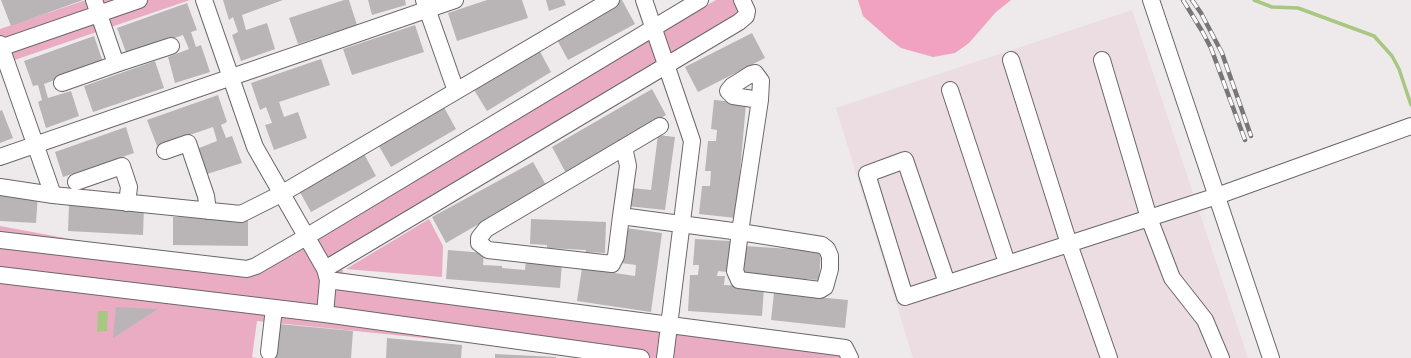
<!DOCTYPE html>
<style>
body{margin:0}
canvas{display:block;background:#eee9ea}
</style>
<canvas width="1411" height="358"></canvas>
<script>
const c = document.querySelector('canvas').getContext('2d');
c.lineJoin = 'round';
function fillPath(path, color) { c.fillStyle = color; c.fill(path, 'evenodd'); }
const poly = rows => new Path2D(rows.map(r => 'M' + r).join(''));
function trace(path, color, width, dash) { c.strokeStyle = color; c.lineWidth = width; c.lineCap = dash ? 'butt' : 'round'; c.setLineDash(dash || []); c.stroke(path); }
fillPath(poly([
 [1132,10,1248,358,913,358,836,108]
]), '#ebdde2');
fillPath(poly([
 [86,0,190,0,0,65,0,29],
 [716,0,735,0,744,14,339,257,347,286,844,350,843,358,621,358,257,321,252,357,256,358,0,358,0,226,249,272],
 [429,219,443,246,442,277,346,269]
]), '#eaacc2');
fillPath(poly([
 [858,0,1011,0,996,12,969,43,955,53,933,57,901,48,889,39,863,16]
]), '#f1a2c0');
fillPath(poly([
 [98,311,108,311,107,331,97,332]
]), '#a8c781');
trace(poly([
 [1254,0,1272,7,1298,8,1374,36,1392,56,1399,69,1411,105]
]), '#a8c781', 3.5);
fillPath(poly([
 [1,0,83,0,11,26],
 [223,0,283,0,242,15,246,30,267,23,275,49,241,61,232,35,238,32,233,17,229,20],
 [344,0,349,0,357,25,298,44,289,18],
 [368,0,405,0,406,5,372,15],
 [487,0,522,0,528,18,457,41,448,13],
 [546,0,564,0,566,5,549,11],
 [616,0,622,0,635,24,568,60,554,34],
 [187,3,197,30,191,32,196,47,201,45,210,72,175,83,168,57,189,49,183,35,127,55,117,28],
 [415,25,424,52,352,75,343,49],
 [752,33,765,58,698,92,685,67],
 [94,36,103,62,44,84,48,98,71,91,79,116,46,128,38,102,42,100,38,85,33,86,24,61],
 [537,46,551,72,487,111,471,85],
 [321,59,330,85,279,102,284,117,298,112,307,138,274,150,265,125,272,123,266,107,260,110,251,83],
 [155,61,164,88,93,112,84,86],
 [652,89,666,115,566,173,552,147],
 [218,95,227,122,221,125,226,138,232,136,242,163,207,174,199,148,217,141,213,127,157,146,147,120],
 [714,100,746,103,736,218,699,214,702,186,710,186,711,171,705,171,708,141,716,141,717,130,711,129],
 [441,102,456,129,391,167,376,141],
 [2,110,13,138,0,143,0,111],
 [126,127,134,153,63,177,55,152],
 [658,135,675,137,665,210,627,206,632,188,651,190],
 [362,150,376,176,311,212,297,187],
 [533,162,546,185,446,243,432,217],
 [0,192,38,194,36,223,0,221],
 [69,203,144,207,143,235,68,231],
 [173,217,248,218,248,246,173,245],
 [531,219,606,222,605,253,586,252,586,250,547,248,547,245,530,244],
 [626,228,662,233,651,312,577,301,582,268,635,276,636,265,621,263],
 [695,239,730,241,728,272,718,271,717,276,725,276,724,285,764,287,762,316,688,311,690,275,698,275,699,265,693,265],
 [745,246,821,251,819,280,743,275],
 [448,250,484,253,483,265,502,266,502,268,525,270,526,260,562,263,560,288,446,279],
 [774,293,848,300,845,328,771,320],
 [116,307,158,309,113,338],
 [279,324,353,331,351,358,275,358],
 [387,338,462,345,461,358,386,358],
 [495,354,556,357,556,358,495,358]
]), '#b9b5b6');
const minor = poly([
 [204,0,255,147,325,269,328,280,325,314,641,358],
 [424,0,456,91],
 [644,0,692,141,665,358],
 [1151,0,1271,358],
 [0,44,53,195,0,187],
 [0,48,139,0],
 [1011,60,1069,244,1109,358],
 [1102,60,1149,218,1172,278,1205,320,1221,358],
 [116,64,171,46],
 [62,83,116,64,94,0],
 [950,90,1007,263],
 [660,126,486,229,479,238,479,243,488,250,612,264,616,256,621,216,740,232,760,100,761,81,755,73,751,74,732,86,728,91,733,96,760,100],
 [165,151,188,143,206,196,208,211],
 [0,157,455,0],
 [76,182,122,166,129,187,127,203],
 [53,195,241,214,281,194,611,0],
 [621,216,628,166,624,147],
 [740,232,822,245,827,249,830,256,830,269,825,287,820,290,739,280,735,271,740,232],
 [0,240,247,269,256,266,306,237,700,0],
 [325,269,739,22,746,16,747,11,742,0],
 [0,275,325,314],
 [328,280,845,348,850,358],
 [947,283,905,160,867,174,905,297,1217,196,1411,126],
 [269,352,274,308]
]);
trace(minor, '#6b6768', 18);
trace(minor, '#fff', 16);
const rail = poly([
 [1183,0,1202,31,1211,48,1245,140],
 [1192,0,1201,13,1222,53,1251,136]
]);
trace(rail, '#797677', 4.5);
trace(rail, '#fff', 3, [9]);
</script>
